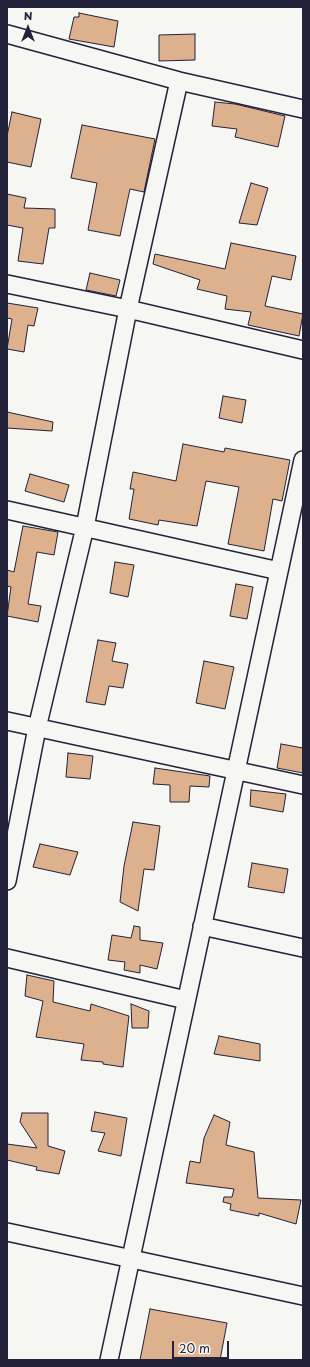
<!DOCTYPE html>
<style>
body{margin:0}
#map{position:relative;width:310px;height:1367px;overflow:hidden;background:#f6f6f2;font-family:"Playpen Sans",sans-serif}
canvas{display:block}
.frame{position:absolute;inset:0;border:8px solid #22223b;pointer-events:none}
.north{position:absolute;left:8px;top:8px;width:40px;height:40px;-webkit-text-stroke:3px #f6f6f2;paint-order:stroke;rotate:0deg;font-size:11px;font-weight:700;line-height:16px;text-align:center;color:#22223b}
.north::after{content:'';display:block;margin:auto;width:14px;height:18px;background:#22223b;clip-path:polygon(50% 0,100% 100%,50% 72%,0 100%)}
.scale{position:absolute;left:172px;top:1341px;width:57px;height:18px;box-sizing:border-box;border:2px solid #22223b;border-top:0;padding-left:5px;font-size:12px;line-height:14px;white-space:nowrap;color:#22223b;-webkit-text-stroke:3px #f6f6f2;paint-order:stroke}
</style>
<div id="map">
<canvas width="310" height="1367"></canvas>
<div class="frame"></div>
<div class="north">N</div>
<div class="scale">20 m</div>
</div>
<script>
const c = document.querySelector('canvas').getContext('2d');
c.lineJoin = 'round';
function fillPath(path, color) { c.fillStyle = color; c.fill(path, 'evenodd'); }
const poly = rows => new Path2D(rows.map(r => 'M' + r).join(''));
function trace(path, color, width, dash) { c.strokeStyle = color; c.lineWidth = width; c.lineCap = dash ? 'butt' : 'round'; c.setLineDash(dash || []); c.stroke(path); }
const building = poly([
 [79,13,118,21,114,47,69,39,74,17,79,17,79,13],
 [195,34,195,60,159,61,159,35,195,34],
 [215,102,235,104,285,116,278,147,235,137,237,129,212,126,215,102],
 [12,112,41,119,31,167,7,162,7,136,12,112],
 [82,125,155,139,144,192,130,189,120,236,88,230,97,183,71,178,82,125],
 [251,183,268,188,257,225,239,223,251,183],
 [7,194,26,198,24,208,55,209,55,228,49,228,43,264,18,261,23,228,7,225,7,194],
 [231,243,296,256,291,280,272,276,265,306,303,314,299,336,248,325,251,312,225,309,227,296,197,289,200,280,153,264,155,254,225,269,231,243],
 [90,273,120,280,116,296,86,290,90,273],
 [7,303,38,308,34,326,28,325,24,352,7,349,12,319,7,318,7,303],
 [223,396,246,400,242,423,219,418,223,396],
 [7,412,53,422,52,431,7,428,7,412],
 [183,444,224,452,225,448,290,460,282,501,273,499,264,551,228,544,239,487,206,481,197,526,159,520,158,525,129,519,134,489,130,489,133,472,176,481,183,444],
 [30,474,69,485,64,502,25,491,30,474],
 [23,526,58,532,54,555,37,552,28,604,41,606,38,622,7,616,11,587,7,586,7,570,14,572,23,526],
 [115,562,134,565,128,597,110,593,115,562],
 [236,584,253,587,247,619,230,616,236,584],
 [98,640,116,643,112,661,128,664,123,688,109,686,105,705,86,702,98,640],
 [204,661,234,667,225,709,196,703,204,661],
 [281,744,303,748,303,773,277,768,281,744],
 [68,753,93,756,90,779,66,777,68,753],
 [155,768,210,776,209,787,190,786,189,802,170,802,170,785,153,784,155,768],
 [251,790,286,794,283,812,250,806,251,790],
 [133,822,160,826,154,870,144,869,138,911,120,902,124,866,133,822],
 [40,844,78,852,70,875,33,867,40,844],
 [252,863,288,869,284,893,248,887,252,863],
 [134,926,140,927,140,940,163,943,157,969,140,965,140,973,124,970,125,962,108,960,112,935,131,938,134,926],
 [27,975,54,981,53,1002,90,1011,91,1004,129,1016,123,1067,103,1064,103,1062,81,1060,84,1044,36,1037,43,1001,25,996,27,975],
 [131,1004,149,1011,148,1028,132,1028,131,1004],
 [219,1036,260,1044,260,1061,214,1054,219,1036],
 [95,1112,127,1118,121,1156,98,1151,105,1133,91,1131,95,1112],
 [22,1113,48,1113,48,1146,65,1151,59,1174,36,1170,37,1167,7,1160,7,1144,37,1148,20,1122,22,1113],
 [214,1115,230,1122,226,1145,254,1152,258,1198,301,1200,296,1224,259,1213,259,1216,230,1210,231,1204,223,1202,224,1197,232,1197,234,1189,186,1183,190,1161,200,1163,204,1138,214,1115],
 [150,1309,227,1323,220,1360,140,1360,150,1309]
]);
fillPath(building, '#ddb08e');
trace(building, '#22223b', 1);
const minor = poly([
 [7,34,179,81,303,109],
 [7,284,128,309,303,350],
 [7,510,279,571],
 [7,721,303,785],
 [7,881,37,728,85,527,128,309,179,81],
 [202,926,303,948],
 [7,958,186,1000],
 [7,1232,303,1296],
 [109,1360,303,460]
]);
trace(minor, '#22223b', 20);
trace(minor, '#f6f6f2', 17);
</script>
